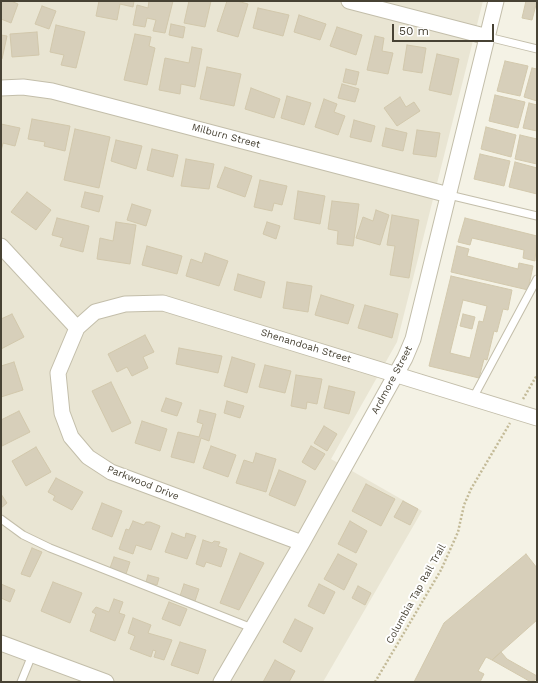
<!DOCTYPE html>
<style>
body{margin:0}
#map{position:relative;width:538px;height:683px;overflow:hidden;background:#f4f2e5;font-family:"Work Sans",sans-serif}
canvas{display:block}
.frame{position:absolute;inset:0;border:2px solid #474234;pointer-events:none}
.scale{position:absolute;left:392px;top:24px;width:102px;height:18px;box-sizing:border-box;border:2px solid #474234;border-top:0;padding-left:5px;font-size:12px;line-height:14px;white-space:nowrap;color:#474234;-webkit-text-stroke:3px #fff;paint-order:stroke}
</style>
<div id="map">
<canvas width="538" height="683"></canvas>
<div class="frame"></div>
<div class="scale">50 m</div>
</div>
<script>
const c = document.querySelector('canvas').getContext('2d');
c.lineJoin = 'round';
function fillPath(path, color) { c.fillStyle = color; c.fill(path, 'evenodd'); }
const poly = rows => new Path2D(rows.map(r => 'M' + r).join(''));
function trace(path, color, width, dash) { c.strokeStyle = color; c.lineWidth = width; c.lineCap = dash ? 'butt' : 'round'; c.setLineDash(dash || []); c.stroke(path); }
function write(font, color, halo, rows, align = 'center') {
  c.font = font + ' "Work Sans",sans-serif'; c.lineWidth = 4; c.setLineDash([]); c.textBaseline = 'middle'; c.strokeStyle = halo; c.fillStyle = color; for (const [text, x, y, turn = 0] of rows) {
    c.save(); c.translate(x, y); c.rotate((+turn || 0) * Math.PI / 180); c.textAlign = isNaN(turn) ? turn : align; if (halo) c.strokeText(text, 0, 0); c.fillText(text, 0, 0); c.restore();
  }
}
fillPath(poly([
 [1,1,483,1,397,342,331,459,422,511,323,682,1,682]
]), '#e9e5d3');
const building = poly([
 [1,1,11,1,18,4,11,23,1,19,1,1],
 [99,1,134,1,133,7,120,4,117,20,96,16,99,1],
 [149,1,173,1,165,33,153,31,156,20,147,18,145,27,133,25,137,5,148,8,149,1],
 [189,1,211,1,205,27,184,23,189,1],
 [227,1,237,1,248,4,238,37,217,31,227,1],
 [526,1,537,1,532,20,522,18,526,1],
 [42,6,56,11,49,29,35,24,42,6],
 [258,8,289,15,283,36,253,28,258,8],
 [299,15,326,24,320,40,294,32,299,15],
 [171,24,185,27,183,38,169,35,171,24],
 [56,25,85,32,76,68,61,65,64,55,50,52,56,25],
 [337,27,362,35,356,55,330,46,337,27],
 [37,32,39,55,12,57,10,34,37,32],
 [135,34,151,37,149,46,155,48,147,85,124,80,135,34],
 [1,35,7,36,2,59,1,59,1,35],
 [375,36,384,38,382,51,393,53,388,74,367,70,375,36],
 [407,45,426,48,422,73,403,70,407,45],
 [192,47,202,49,195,87,181,84,180,94,159,90,165,58,189,63,192,47],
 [437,54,459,59,451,95,429,90,437,54],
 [505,61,528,66,520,96,497,91,505,61],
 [207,67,241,74,234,106,200,99,207,67],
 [532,68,537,69,537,101,524,97,532,68],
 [346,69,359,72,356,85,343,82,346,69],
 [342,84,359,89,355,102,338,98,342,84],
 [251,88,280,99,274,118,245,109,251,88],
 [495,95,525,102,518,128,489,121,495,95],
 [287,96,311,103,304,125,281,118,287,96],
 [400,97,406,107,414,102,420,111,397,126,384,108,400,97],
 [324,99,337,104,334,112,345,116,338,135,315,127,324,99],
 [529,103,537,105,537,131,523,128,529,103],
 [32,119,70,126,65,151,44,146,45,142,28,139,32,119],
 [354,120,375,126,371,142,350,137,354,120],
 [1,124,20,128,15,146,3,143,1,151,1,124],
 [486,127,516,135,511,157,481,149,486,127],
 [386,128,407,133,403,151,382,146,386,128],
 [75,129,110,137,99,188,64,180,75,129],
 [417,130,440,133,436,157,413,154,417,130],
 [520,135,537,139,537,164,515,159,520,135],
 [116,140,142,146,136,169,111,161,116,140],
 [152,149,178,155,173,177,147,170,152,149],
 [480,154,510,161,504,186,474,179,480,154],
 [186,159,214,164,209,189,181,186,186,159],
 [515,162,537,168,537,194,509,187,515,162],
 [225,167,252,176,245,197,217,187,225,167],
 [260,180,287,186,282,205,274,203,272,211,254,207,260,180],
 [298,191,325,196,320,224,294,219,298,191],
 [27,192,51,210,36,230,11,212,27,192],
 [85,192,103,196,99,212,81,207,85,192],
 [332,201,359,204,353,246,337,244,338,231,328,229,332,201],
 [132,204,151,210,146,226,127,220,132,204],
 [376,210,389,215,380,245,356,238,363,217,373,221,376,210],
 [392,215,419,220,409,278,390,275,395,246,387,245,392,215],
 [57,218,89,226,83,252,60,246,63,238,52,235,57,218],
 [465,218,537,236,535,261,523,258,524,250,472,238,470,245,458,242,465,218],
 [116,222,136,225,130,264,97,259,100,238,113,241,116,222],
 [267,222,280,226,276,239,263,234,267,222],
 [147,246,182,256,177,274,142,265,147,246],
 [457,246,469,249,467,256,518,269,519,263,533,266,528,290,451,272,457,246],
 [205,253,228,261,219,286,186,276,191,259,202,263,205,253],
 [238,274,265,282,261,298,234,290,238,274],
 [451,276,512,290,508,310,503,309,497,332,494,331,487,360,484,359,479,378,429,366,451,276],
 [463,300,487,306,483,322,479,321,470,358,450,353,463,300],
 [287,282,312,286,308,312,283,308,287,282],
 [321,295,354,305,348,324,315,315,321,295],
 [365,305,398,314,392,338,358,328,365,305],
 [12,314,24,337,1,349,1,319,12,314],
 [463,314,475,317,472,329,460,326,463,314],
 [145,335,154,352,143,357,148,368,132,376,127,367,117,372,108,354,145,335],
 [179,348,222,356,218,373,176,364,179,348],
 [232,357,255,364,247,393,224,386,232,357],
 [14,362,23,390,1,397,1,366,14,362],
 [265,365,291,371,285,393,259,387,265,365],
 [296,375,322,379,317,404,307,402,306,409,291,406,296,375],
 [111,382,131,423,112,432,92,391,111,382],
 [329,386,355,392,349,414,324,408,329,386],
 [166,398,182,403,177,416,161,411,166,398],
 [227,401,244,406,240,418,224,413,227,401],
 [200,410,216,414,209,441,201,438,194,463,171,457,178,432,199,437,203,424,197,422,200,410],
 [19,411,30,432,2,446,1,420,19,411],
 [142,421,167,429,160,451,135,443,142,421],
 [324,426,337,434,327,451,314,443,324,426],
 [211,446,236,455,228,477,203,468,211,446],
 [311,446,325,454,315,470,302,462,311,446],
 [36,447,51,472,26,486,12,461,36,447],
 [256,453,276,459,266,492,236,483,244,460,253,463,256,453],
 [279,470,306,481,295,506,269,495,279,470],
 [56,478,83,492,72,510,53,500,55,496,48,492,56,478],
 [366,484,395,499,381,526,352,511,366,484],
 [1,494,7,503,1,508,1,494],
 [403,501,418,509,410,525,394,517,403,501],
 [102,503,122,511,112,537,92,529,102,503],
 [133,521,144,525,146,522,150,522,160,526,151,550,136,545,133,554,119,549,126,529,129,530,133,521],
 [350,521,367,531,356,553,338,544,350,521],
 [172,533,185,538,186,533,196,536,187,559,165,552,172,533],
 [203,540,212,543,214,541,220,542,218,546,227,549,221,567,206,562,204,567,196,564,203,540],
 [32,548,42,552,30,577,21,574,32,548],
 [240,553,264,563,239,610,220,603,240,553],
 [338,554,357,564,344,590,324,579,338,554],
 [526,554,537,568,537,620,492,660,486,657,478,671,484,674,480,682,414,682,444,623,526,554],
 [114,557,130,562,126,574,110,568,114,557],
 [148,575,159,578,157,585,146,582,148,575],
 [53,582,82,593,70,623,41,611,53,582],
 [1,584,15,590,10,602,1,598,1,584],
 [184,584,199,589,195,601,180,596,184,584],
 [319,584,335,592,324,614,308,606,319,584],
 [358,586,371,593,365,605,352,598,358,586],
 [114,599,123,602,119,613,125,615,115,641,90,631,96,614,92,612,96,607,109,612,114,599],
 [169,602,187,609,180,626,162,619,169,602],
 [133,618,151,625,148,633,172,640,164,660,154,657,156,651,153,650,151,657,130,649,135,636,128,633,133,618],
 [295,619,313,628,301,652,283,642,295,619],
 [180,642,206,650,198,674,171,665,180,642],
 [501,652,507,659,537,676,537,679,531,682,492,660,501,652],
 [275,660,295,671,289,682,263,682,275,660]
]);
fillPath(building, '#d7cfba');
trace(building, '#d2c8ac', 1);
const service = poly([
 [488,37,537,49],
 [449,195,537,216],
 [473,398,537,279],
 [1,519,23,535,50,548,252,628],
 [21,682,32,655]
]);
const minor = poly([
 [349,1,488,37],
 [1,88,23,87,52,91,449,195],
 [1,246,77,328,58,373,62,413,71,437,88,457,111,472,302,543],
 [77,328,95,312,125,304,163,303,537,418],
 [1,643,106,682],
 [221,682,302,543,405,358,413,339,496,1]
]);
trace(service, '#c3beaa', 9);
trace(minor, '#c3beaa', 17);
trace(poly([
 [523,399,537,375],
 [375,682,441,570,458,532,464,505,471,489,510,423]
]), '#c3ba97', 2.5, [2, 2]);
trace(service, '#fff', 7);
trace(minor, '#fff', 15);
write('10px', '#474234', '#fff', [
 ["Milburn Street",226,136,15],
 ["Shenandoah Street",306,346,17],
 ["Ardmore Street",392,380,-62],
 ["Parkwood Drive",143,483,22],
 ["Columbia Tap Rail Trail",416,594,-61]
]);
</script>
